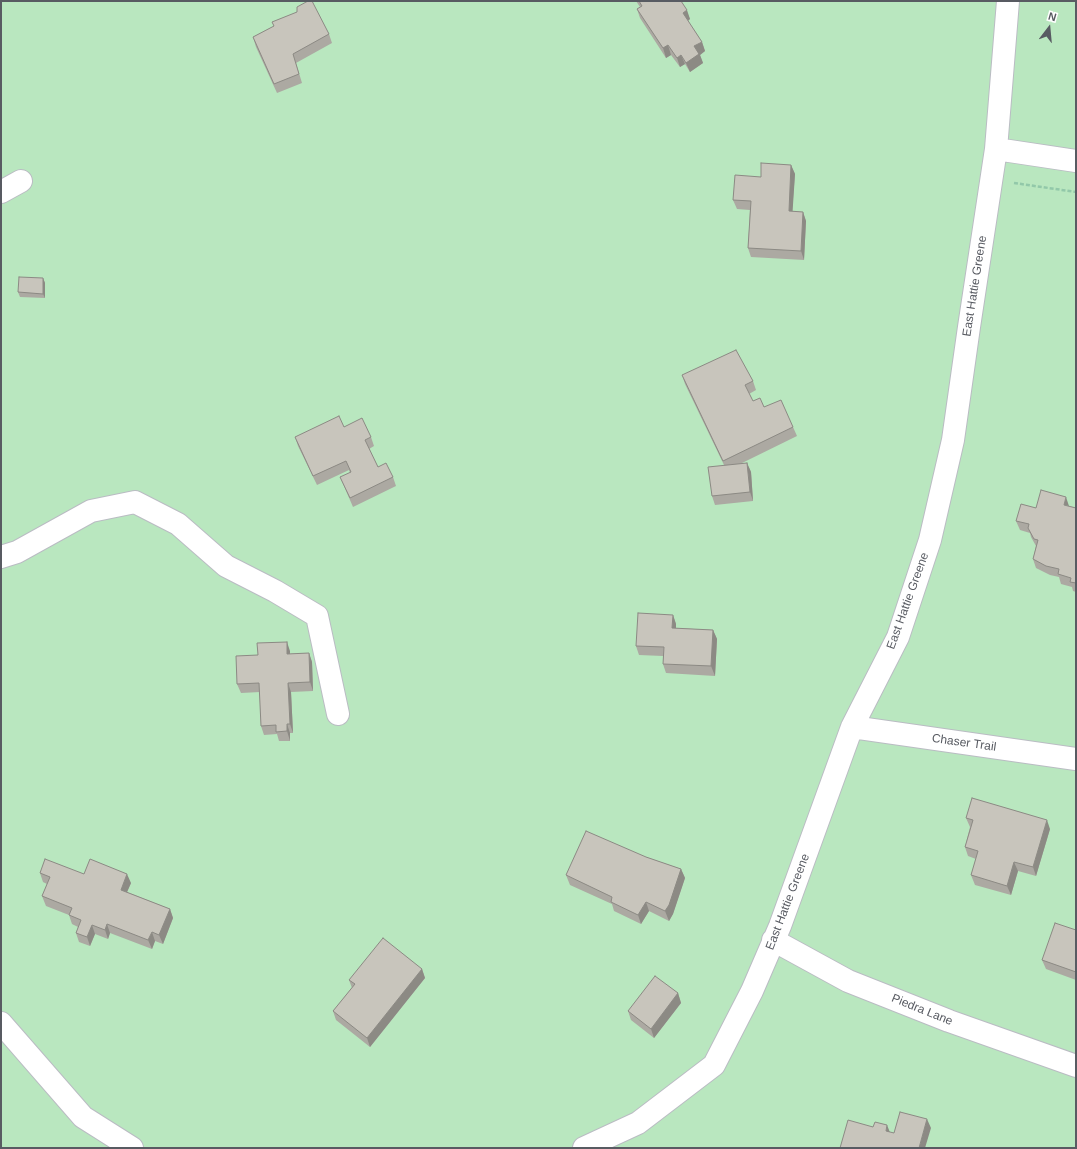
<!DOCTYPE html>
<style>
body{margin:0}
#map{position:relative;width:1077px;height:1149px;overflow:hidden;background:#edecdf;font-family:Arial,sans-serif}
canvas{display:block}
.frame{position:absolute;inset:0;border:2px solid #585b62;pointer-events:none}
.north{position:absolute;left:1029px;top:8px;width:40px;height:40px;-webkit-text-stroke:3px #fff;paint-order:stroke;rotate:16deg;font-size:11px;font-weight:700;line-height:16px;text-align:center;color:#585b62}
.north::after{content:'';display:block;margin:auto;width:14px;height:18px;background:#585b62;clip-path:polygon(50% 0,100% 100%,50% 72%,0 100%)}
</style>
<div id="map">
<canvas width="1077" height="1149"></canvas>
<div class="frame"></div>
<div class="north">N</div>
</div>
<script>
const c = document.querySelector('canvas').getContext('2d');
c.lineJoin = 'round';
function fillPath(path, color) { c.fillStyle = color; c.fill(path, 'evenodd'); }
const poly = rows => new Path2D(rows.map(r => 'M' + r).join(''));
function trace(path, color, width, dash) { c.strokeStyle = color; c.lineWidth = width; c.lineCap = dash ? 'butt' : 'round'; c.setLineDash(dash || []); c.stroke(path); }
function write(font, color, halo, rows, align = 'center') {
  c.font = font + ' Arial,sans-serif'; c.lineWidth = 3; c.setLineDash([]); c.textBaseline = 'middle'; c.strokeStyle = halo; c.fillStyle = color; for (const [text, x, y, turn = 0] of rows) {
    c.save(); c.translate(x, y); c.rotate((+turn || 0) * Math.PI / 180); c.textAlign = isNaN(turn) ? turn : align; if (halo) c.strokeText(text, 0, 0); c.fillText(text, 0, 0); c.restore();
  }
}
fillPath(poly([
 [1,1,1076,1,1076,1148,1,1148]
]), '#b9e7bf');
const minor = poly([
 [996,149,1076,161],
 [1,192,21,181],
 [1,557,17,552,91,511,135,502,178,524,226,566,275,591,317,616,338,714],
 [852,727,1076,759],
 [773,940,848,981,949,1021,1076,1066],
 [1,1023,83,1117,132,1148],
 [584,1148,638,1123,714,1065,752,991,780,926,852,727,898,637,930,540,953,440,969,327,996,149,1008,1]
]);
trace(minor, '#babcc3', 24);
trace(poly([
 [1014,183,1076,192]
]), '#92c8a9', 2.5, [4, 2]);
trace(minor, '#fff', 22);
fillPath(poly([
 [636,1,681,1,690,19,688,21,702,42,705,51,700,55,703,63,690,72,685,64,680,67,671,55,666,58,640,18,637,9,640,7],
 [272,22,329,34,332,43,296,63,302,83,277,93,256,47,253,37,274,26],
 [791,165,795,174,792,211,803,212,806,221,804,260,751,257,748,248,750,210,737,209,733,200,761,177],
 [43,278,45,283,45,298,20,297,18,292],
 [682,375,753,381,756,390,749,394,753,401,793,427,797,436,740,464,747,463,751,472,753,501,715,505,712,496,724,465,685,384],
 [344,427,371,437,374,446,369,449,378,467,393,477,396,486,353,507,344,486,340,477,350,473,349,470,317,485,298,446,295,437],
 [1069,506,1076,508,1076,592,1073,591,1072,587,1061,584,1059,577,1050,575,1036,568,1033,559,1036,546,1031,537,1030,533,1020,530,1016,521,1036,508],
 [673,615,676,624,676,628,713,630,717,639,715,676,666,673,663,664,663,656,639,655,636,646],
 [290,651,290,654,309,653,312,662,313,691,291,692,293,733,290,733,290,741,279,741,277,734,264,735,261,726,260,692,241,693,237,684,258,655],
 [966,818,1050,829,1036,876,1018,871,1011,895,975,885,971,875,976,859,968,856,965,847,970,827],
 [646,857,681,869,685,878,673,914,669,921,649,911,641,924,614,911,612,904,570,885,566,875],
 [40,873,84,874,131,883,127,892,170,909,173,918,163,944,155,941,152,949,110,933,108,939,95,934,90,946,79,942,76,933,78,927,72,924,69,915,46,906,42,896,47,884,43,882],
 [1076,930,1076,980,1046,969,1042,960],
 [422,969,425,978,370,1047,336,1020,333,1011,352,988,349,980],
 [678,993,681,1003,654,1038,631,1020,628,1011]
]), '#aca9a2');
fillPath(poly([
 [687,10,690,19,686,22,683,13],
 [702,42,705,51,700,55,703,63,690,72,686,63,694,46],
 [668,45,671,55,666,58,663,48],
 [681,55,685,64,680,67,677,58],
 [791,165,795,174,792,220,789,211],
 [803,212,806,221,804,260,801,251],
 [43,278,45,283,45,298,43,294],
 [747,463,751,472,753,501,750,492],
 [1066,497,1069,506,1064,505],
 [673,615,676,624,676,637,672,628],
 [713,630,717,639,715,676,711,666],
 [287,642,290,651,290,663,287,654],
 [309,653,312,662,313,691,310,682],
 [288,683,291,692,293,733,290,724],
 [287,724,290,733,290,741,287,731],
 [1047,820,1050,829,1036,876,1033,867],
 [1014,862,1018,871,1011,895,1007,886],
 [681,869,685,878,673,914,669,921,665,911],
 [127,874,131,883,124,899,121,890],
 [646,902,649,911,641,924,638,915],
 [170,909,173,918,163,944,159,935],
 [107,924,110,933,108,939,105,930],
 [92,925,95,934,90,946,87,937],
 [152,932,155,941,152,949,148,940],
 [422,969,425,978,370,1047,367,1038],
 [678,993,681,1003,654,1038,651,1029],
 [927,1119,931,1128,925,1148,919,1148],
 [887,1125,891,1135,886,1131]
]), '#8c8a84');
const building = poly([
 [308,1,312,1,329,34,293,54,299,74,274,84,253,37,274,26,272,22,297,12,297,7,308,1],
 [639,1,681,1,687,10,683,13,702,42,694,46,699,54,686,63,681,55,677,58,668,45,663,48,637,9,642,6,639,1],
 [761,163,791,165,789,211,803,212,801,251,748,248,751,201,733,200,735,175,761,177,761,163],
 [19,277,43,278,43,294,18,292,19,277],
 [736,350,753,381,745,385,753,401,760,398,764,407,781,400,793,427,723,461,682,375,736,350],
 [339,416,344,427,362,418,371,437,365,440,378,467,386,463,393,477,350,498,340,477,351,472,346,461,313,476,295,437,339,416],
 [747,463,750,492,712,496,708,467,747,463],
 [1041,490,1066,497,1064,505,1076,508,1076,583,1070,582,1071,578,1058,574,1059,569,1046,566,1033,559,1038,540,1034,539,1028,528,1029,524,1016,521,1021,504,1036,508,1041,490],
 [638,613,673,615,672,628,713,630,711,666,663,664,664,647,636,646,638,613],
 [287,642,287,654,309,653,310,682,288,683,290,724,287,724,287,731,276,732,276,725,261,726,259,683,237,684,236,656,258,655,257,643,287,642],
 [972,798,1047,820,1033,867,1014,862,1007,886,971,875,978,851,965,847,973,820,966,818,972,798],
 [586,831,646,857,681,869,669,905,665,911,646,902,638,915,611,902,612,897,566,875,586,831],
 [45,859,84,874,90,859,127,874,121,890,170,909,159,935,152,932,148,940,107,924,105,930,92,925,87,937,76,933,81,920,69,915,72,908,42,896,50,877,40,873,45,859],
 [1055,923,1076,930,1076,972,1042,960,1055,923],
 [383,938,422,969,367,1038,333,1011,355,984,349,980,383,938],
 [655,976,678,993,651,1029,628,1011,655,976],
 [900,1112,927,1119,919,1148,840,1148,848,1120,873,1127,875,1122,887,1125,886,1131,894,1133,900,1112]
]);
fillPath(building, '#c8c5bc');
trace(building, '#8c8a84', 1);
write('12px', '#585b62', '#fff', [
 ["East Hattie Greene",975,286,-81],
 ["East Hattie Greene",908,601,-70],
 ["Chaser Trail",964,743,8],
 ["East Hattie Greene",788,902,-69],
 ["Piedra Lane",922,1010,22]
]);
</script>
